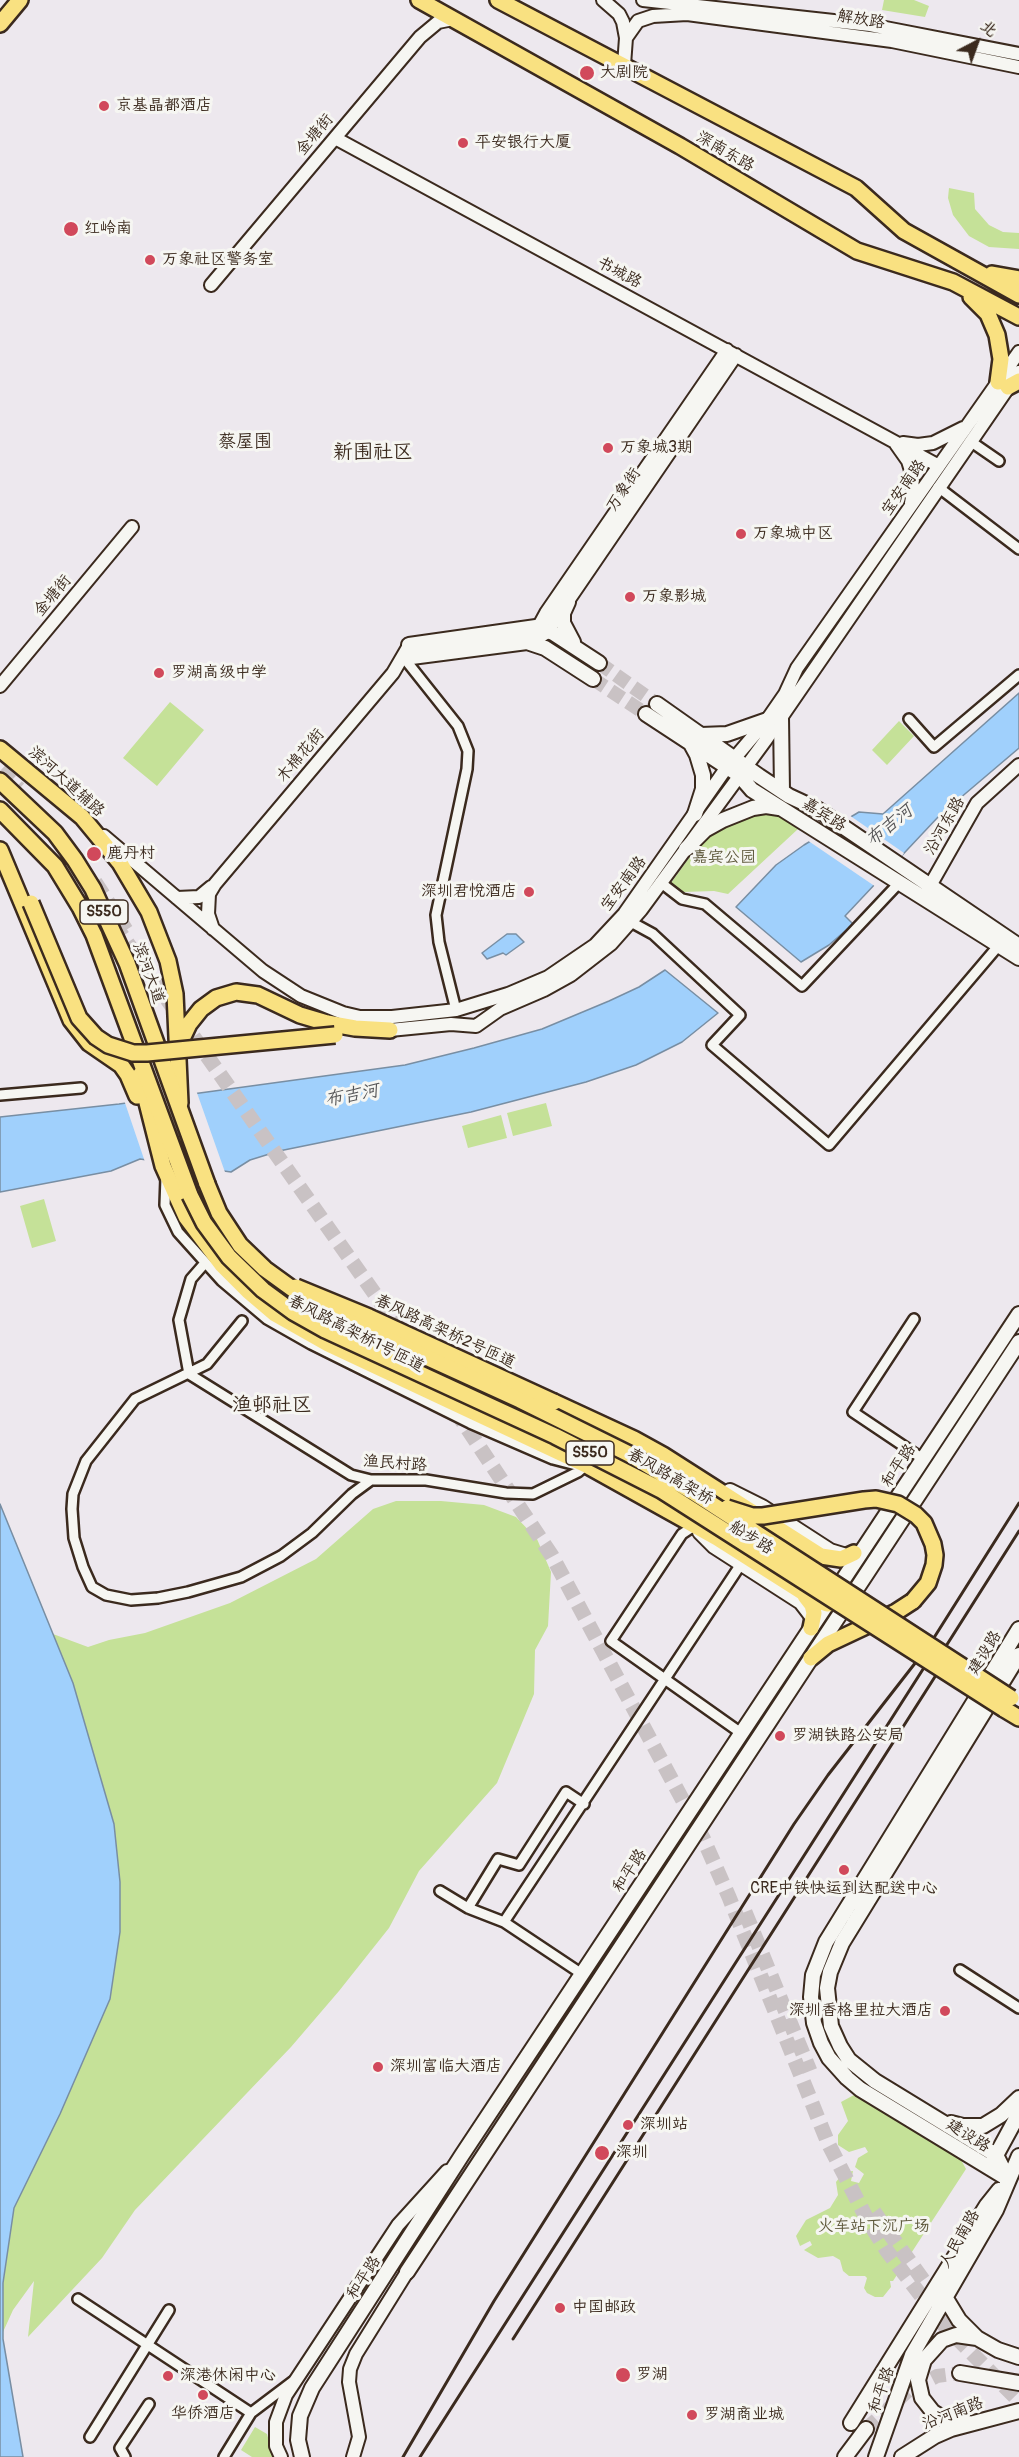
<!DOCTYPE html>
<meta charset="utf-8">
<style>
body{margin:0}
#map{position:relative;width:1019px;height:2457px;overflow:hidden;background:#ede8ee;font-family:Pangolin,"LXGW WenKai TC",sans-serif}
canvas{display:block}
.north{position:absolute;left:947px;top:12px;width:60px;height:60px;-webkit-text-stroke:4px #f6f6f2;paint-order:stroke;rotate:41deg;font-size:16px;font-weight:700;line-height:24px;text-align:center;color:#3b2a1e}
.north::after{content:'';display:block;margin:auto;width:21px;height:27px;background:#3b2a1e;clip-path:polygon(50% 0,100% 100%,50% 72%,0 100%)}
</style>
<div id="map">
<canvas width="1019" height="2457"></canvas>
<div class="north">北</div>
</div>
<script>
const c = document.querySelector('canvas').getContext('2d');
c.lineJoin = 'round';
function fillPath(path, color) { c.fillStyle = color; c.fill(path, 'evenodd'); }
const poly = rows => new Path2D(rows.map(r => 'M' + r).join(''));
function trace(path, color, width, dash) { c.strokeStyle = color; c.lineWidth = width; c.lineCap = dash ? 'butt' : 'round'; c.setLineDash(dash || []); c.stroke(path); }
function write(font, color, halo, rows, align = 'center') {
  c.font = font + ' Pangolin,"LXGW WenKai TC",sans-serif'; c.lineWidth = 6; c.setLineDash([]); c.textBaseline = 'middle'; c.strokeStyle = halo; c.fillStyle = color; for (const [text, x, y, turn = 0] of rows) {
    c.save(); c.translate(x, y); c.rotate((+turn || 0) * Math.PI / 180); c.textAlign = isNaN(turn) ? turn : align; if (halo) c.strokeText(text, 0, 0); c.fillText(text, 0, 0); c.restore();
  }
}
fillPath(poly([
 [884,0,914,0,929,6,925,17,882,10],
 [949,188,974,193,975,209,989,225,1003,232,1019,233,1019,249,989,247,969,236,953,215,948,198],
 [170,702,204,730,157,786,123,758],
 [899,721,914,736,887,765,872,750],
 [752,811,779,811,798,829,728,894,714,891,683,892,672,886,671,883,702,840,710,833],
 [546,1103,552,1126,513,1136,507,1113],
 [501,1115,507,1138,468,1148,462,1126],
 [44,1199,56,1241,32,1248,20,1206],
 [396,1501,441,1501,484,1505,516,1517,537,1539,551,1572,548,1626,535,1650,534,1694,497,1783,419,1871,389,1928,339,1991,291,2047,135,2210,102,2258,28,2337,34,2281,13,2310,3,2332,3,2283,14,2208,60,2114,110,1999,120,1932,120,1882,114,1824,73,1683,53,1634,88,1647,109,1640,145,1633,230,1603,316,1559,373,1509],
 [854,2095,960,2158,966,2169,893,2281,890,2281,891,2287,883,2297,875,2297,867,2293,864,2288,867,2278,865,2276,849,2276,843,2271,840,2260,833,2256,818,2258,804,2250,812,2245,810,2241,800,2246,796,2236,806,2220,830,2208,838,2195,836,2182,844,2172,853,2171,851,2181,859,2183,864,2174,855,2167,858,2158,868,2152,865,2147,849,2152,838,2145,838,2135,848,2121,841,2102],
 [255,2427,267,2434,271,2449,279,2457,252,2457,241,2450]
]), '#c5e198');
const water = poly([
 [1019,693,1019,748,939,816,845,916,853,924,829,945,801,962,736,907,776,865,804,845,859,812,883,814,1019,693],
 [507,934,516,934,524,942,506,955,503,953,487,959,482,953,507,934],
 [665,970,718,1013,682,1042,636,1065,586,1082,471,1112,279,1151,250,1160,231,1172,140,1159,111,1171,0,1192,0,1117,119,1104,405,1065,474,1048,542,1029,609,1001,639,987,665,970],
 [0,1504,73,1683,114,1824,120,1882,120,1932,110,1999,60,2114,14,2208,3,2283,3,2339,23,2457,0,2457,0,1504]
]);
fillPath(water, '#a0d0fc');
trace(water, '#788ea3', 1.5);
fillPath(poly([
 [849,815,904,853,894,868,876,887,807,840],
 [196,1090,226,1175,145,1162,124,1100]
]), '#ede8ee');
trace(poly([
 [599,663,657,704],
 [593,679,646,714],
 [866,2429,908,2391,937,2376,960,2373]
]), '#c9c2c4', 14, [14, 7]);
trace(poly([
 [0,771,19,789],
 [95,882,126,930],
 [114,924,439,1385],
 [455,1410,552,1556,703,1838,729,1897,828,2143,868,2221,887,2251,941,2322,1019,2401],
 [745,1912,810,2071],
 [874,2212,939,2302]
]), '#c9c2c4', 15, [15, 8]);
const minor = poly([
 [970,441,999,461],
 [938,487,1019,549],
 [404,658,458,726,468,751,467,769,436,915,439,942,456,1010],
 [909,719,934,747,1019,675],
 [660,882,682,899,705,904,802,986,899,883],
 [631,922,653,934,740,1015,712,1045,829,1145,999,945],
 [0,1095,81,1088],
 [166,1177,165,1205,178,1232,222,1281,267,1319,311,1344,470,1423,553,1459,576,1465],
 [205,1263,191,1279,179,1320,189,1374,351,1475,371,1480,426,1480,506,1493,533,1494,578,1472,586,1465,604,1437],
 [914,1319,853,1412,923,1459],
 [242,1321,207,1364,135,1399,86,1461,73,1494,72,1509,74,1538,83,1567,92,1587,106,1595,131,1600,158,1598,188,1592,241,1577,281,1556,312,1533,352,1494,371,1480],
 [694,1526,682,1534,611,1641,741,1733],
 [440,1891,468,1908,504,1922,582,1974],
 [468,1908,498,1859,519,1865,566,1792,584,1804],
 [504,1922,741,1564],
 [960,1970,1019,2008],
 [78,2299,251,2413],
 [90,2437,169,2310],
 [125,2457,120,2448,149,2404],
 [224,2457,251,2413,292,2382]
]);
const tertiary = poly([
 [603,0,619,14,623,22,626,38],
 [643,0,870,25,1019,54],
 [624,65,626,38,638,21,653,16,687,14,892,41,1019,67],
 [335,138,939,466],
 [211,285,420,37,438,22,453,19],
 [903,443,918,445,933,443,963,428],
 [896,444,908,461,912,474,913,492,911,503],
 [534,635,546,613,727,350],
 [524,641,535,640,546,633,736,355],
 [0,686,132,527],
 [104,836,263,971,301,996,343,1013,360,1017,392,1017,456,1010,508,994,548,977,595,945,624,914,727,767,767,720,785,694,797,668,1019,352],
 [931,884,977,803,1019,765],
 [177,898,199,897,211,887],
 [213,929,208,914,209,894,215,884,393,673,407,649],
 [390,1030,451,1024,476,1026,500,1009,544,990,571,975,611,944,641,910,765,741,1019,372],
 [281,2457,276,2446,276,2422,286,2395,398,2225,447,2171],
 [353,2457,359,2437,349,2382,350,2369,356,2354,407,2272]
]);
const secondary = poly([
 [568,602,563,613,563,623,573,642],
 [409,645,536,627,553,633,599,663],
 [404,658,527,642,545,648,593,679],
 [657,704,759,776,789,796,817,809,1019,946],
 [646,714,739,775,752,790,1019,958],
 [781,717,782,791],
 [701,735,727,734,767,720],
 [691,744,697,755,703,775,703,789,695,814],
 [686,849,705,830,723,820,753,808,766,806,779,808],
 [730,1491,762,1507,830,1551,843,1555],
 [700,1532,714,1546,801,1602,811,1615],
 [951,2123,963,2126,983,2126,1001,2115,1019,2098],
 [993,2161,1019,2113],
 [1008,2179,860,2089,847,2078,829,2058,821,2043,814,2023,811,1997,813,1975,826,1942,1019,1629],
 [1008,2179,996,2155,875,2081,849,2060,840,2046,831,2026,827,1988,830,1972,842,1943,1019,1655],
 [407,2272,1019,1342],
 [945,2297,959,2320,977,2338,998,2350,1019,2357],
 [960,2373,1019,2383],
 [851,2423,987,2205,999,2190],
 [968,2423,946,2420,933,2412,922,2398,918,2380,924,2360,942,2340,956,2335,977,2338],
 [302,2457,298,2440,300,2416,312,2388,462,2155,1019,1314],
 [845,2457,866,2429],
 [876,2457,912,2355,996,2210,1019,2156],
 [902,2457,935,2436,951,2429,1019,2411]
]);
const primary = poly([
 [419,0,680,146,857,251,953,282,1019,317],
 [498,0,856,188,904,231,1019,295],
 [0,24,20,0],
 [992,274,1019,279],
 [971,297,988,314,997,335,1001,359,998,382],
 [1008,387,1019,381],
 [0,749,82,817,120,863,149,912,168,961,175,994,180,1103],
 [0,850,71,1020,89,1043,121,1065,128,1075,137,1096],
 [180,1043,189,1024,201,1009,216,998,236,992,258,995,300,1015,327,1023,355,1028,390,1030],
 [140,1075,163,1166,186,1217,222,1265,248,1291,275,1314,328,1344,586,1465,717,1538,813,1599,827,1604,844,1602],
 [554,1402,634,1439,663,1455,821,1556,841,1559,854,1553],
 [805,1596,812,1605,814,1613,811,1628]
]);
const trunk = poly([
 [0,781,55,833,75,860,93,889,127,963,207,1184],
 [0,810,55,866,80,907,94,935,190,1195],
 [811,1658,828,1644,896,1612,913,1601],
 [1004,1709,1019,1718]
]);
trace(minor, '#3b2a1e', 14);
trace(tertiary, '#3b2a1e', 16);
trace(secondary, '#3b2a1e', 18);
trace(primary, '#3b2a1e', 20);
trace(trunk, '#3b2a1e', 20);
trace(minor, '#f6f6f2', 9);
trace(tertiary, '#f6f6f2', 12);
trace(secondary, '#f6f6f2', 14);
trace(primary, '#f9e181', 15);
trace(trunk, '#f9e181', 15);
trace(poly([
 [934,1665,1019,1531],
 [513,2339,945,1661],
 [403,2457,494,2301,794,1824,828,1775,930,1644,1019,1503],
 [420,2457,934,1652]
]), '#3b2a1e', 3);
const primaryBridge = poly([
 [31,903,79,1018,96,1037,108,1045,133,1053,147,1053,335,1035],
 [296,1287,369,1317,554,1402]
]);
const trunkBridge = poly([
 [207,1184,219,1213,240,1245,265,1269,305,1298,347,1321,520,1400,629,1454,693,1492,1011,1698],
 [190,1195,204,1223,229,1257,263,1290,293,1312,325,1330,555,1436,661,1490,1004,1709],
 [727,1508,752,1516,763,1516,864,1500,876,1499,898,1504,916,1515,924,1523,933,1544,935,1555,934,1565,928,1583,913,1601]
]);
trace(primaryBridge, '#3b2a1e', 20, []);
trace(trunkBridge, '#3b2a1e', 20, []);
trace(primaryBridge, '#f9e181', 15);
trace(trunkBridge, '#f9e181', 15);
for (const [x, y, r, color] of [
 [587,73,8,"#d1495b"],
 [104,106,6,"#d1495b"],
 [463,143,6,"#d1495b"],
 [71,229,8,"#d1495b"],
 [150,260,6,"#d1495b"],
 [608,448,6,"#d1495b"],
 [741,534,6,"#d1495b"],
 [630,597,6,"#d1495b"],
 [159,673,6,"#d1495b"],
 [94,854,8,"#d1495b"],
 [529,892,6,"#d1495b"],
 [780,1736,6,"#d1495b"],
 [844,1870,6,"#d1495b"],
 [945,2011,6,"#d1495b"],
 [378,2067,6,"#d1495b"],
 [628,2125,6,"#d1495b"],
 [602,2153,8,"#d1495b"],
 [560,2308,6,"#d1495b"],
 [623,2375,8,"#d1495b"],
 [168,2376,6,"#d1495b"],
 [203,2395,6,"#d1495b"],
 [692,2415,6,"#d1495b"]
]) { const dot = new Path2D(); dot.arc(x, y, r, 0, 2 * Math.PI); c.fillStyle = color; c.fill(dot); trace(dot, '#f6f6f2', 2); }
for (const [x, y, w] of [
 [104,912,48],
 [590,1453,48]
]) { const box = new Path2D(); box.roundRect(x - w / 2, y - 12, w, 24, 4.5); c.fillStyle = '#f6f6f2'; c.fill(box); trace(box, '#3b2a1e', 1.5); }
write('bold 15px', '#3b2a1e', null, [
 ["S550",104,912],
 ["S550",590,1453]
]);
write('16px', '#3b2a1e', '#f6f6f2', [
 ["解放路",861,20,9],
 ["金塘街",315,135,-50],
 ["深南东路",725,152,30],
 ["书城路",619,273,28],
 ["宝安南路",904,488,-55],
 ["万象街",624,490,-56],
 ["金塘街",53,596,-50],
 ["木棉花街",301,756,-50],
 ["滨河大道辅路",66,782,42],
 ["嘉宾路",824,815,32],
 ["沿河东路",945,826,-60],
 ["宝安南路",624,884,-53],
 ["滨河大道",148,973,70],
 ["春风路高架桥2号匝道",445,1332,25],
 ["春风路高架桥1号匝道",356,1334,27],
 ["渔民村路",395,1464,4],
 ["和平路",899,1466,-56],
 ["春风路高架桥",670,1477,30],
 ["船步路",751,1538,32],
 ["建设路",985,1653,-58],
 ["和平路",630,1871,-57],
 ["建设路",968,2136,32],
 ["人民南路",960,2239,-60],
 ["和平路",364,2278,-57],
 ["和平路",882,2390,-71],
 ["沿河南路",953,2414,-21]
]);
write('16px', '#3b2a1e', '#f6f6f2', [
 ["大剧院",600,73],
 ["京基晶都酒店",116,106],
 ["平安银行大厦",475,143],
 ["红岭南",84,229],
 ["万象社区警务室",162,260],
 ["万象城3期",620,448],
 ["万象城中区",753,534],
 ["万象影城",642,597],
 ["罗湖高级中学",171,673],
 ["鹿丹村",107,854],
 ["深圳君悦酒店",517,892,"right"],
 ["罗湖铁路公安局",792,1736],
 ["CRE中铁快运到达配送中心",844,1889,"center"],
 ["深圳香格里拉大酒店",933,2011,"right"],
 ["深圳富临大酒店",390,2067],
 ["深圳站",640,2125],
 ["深圳",616,2153],
 ["中国邮政",572,2308],
 ["罗湖",636,2375],
 ["深港休闲中心",180,2376],
 ["华侨酒店",203,2414,"center"],
 ["罗湖商业城",704,2415]
], 'left');
write('16px', '#5e583c', '#f6f6f2', [
 ["嘉宾公园",724,858],
 ["火车站下沉广场",874,2227]
]);
write('18px', '#3b2a1e', '#f6f6f2', [
 ["蔡屋围",245,442]
]);
write('italic 18px', '#545456', '#f6f6f2', [
 ["布吉河",890,826,-39],
 ["布吉河",352,1096,-11]
]);
write('20px', '#3b2a1e', '#f6f6f2', [
 ["新围社区",373,453],
 ["渔邨社区",272,1406]
]);
</script>
